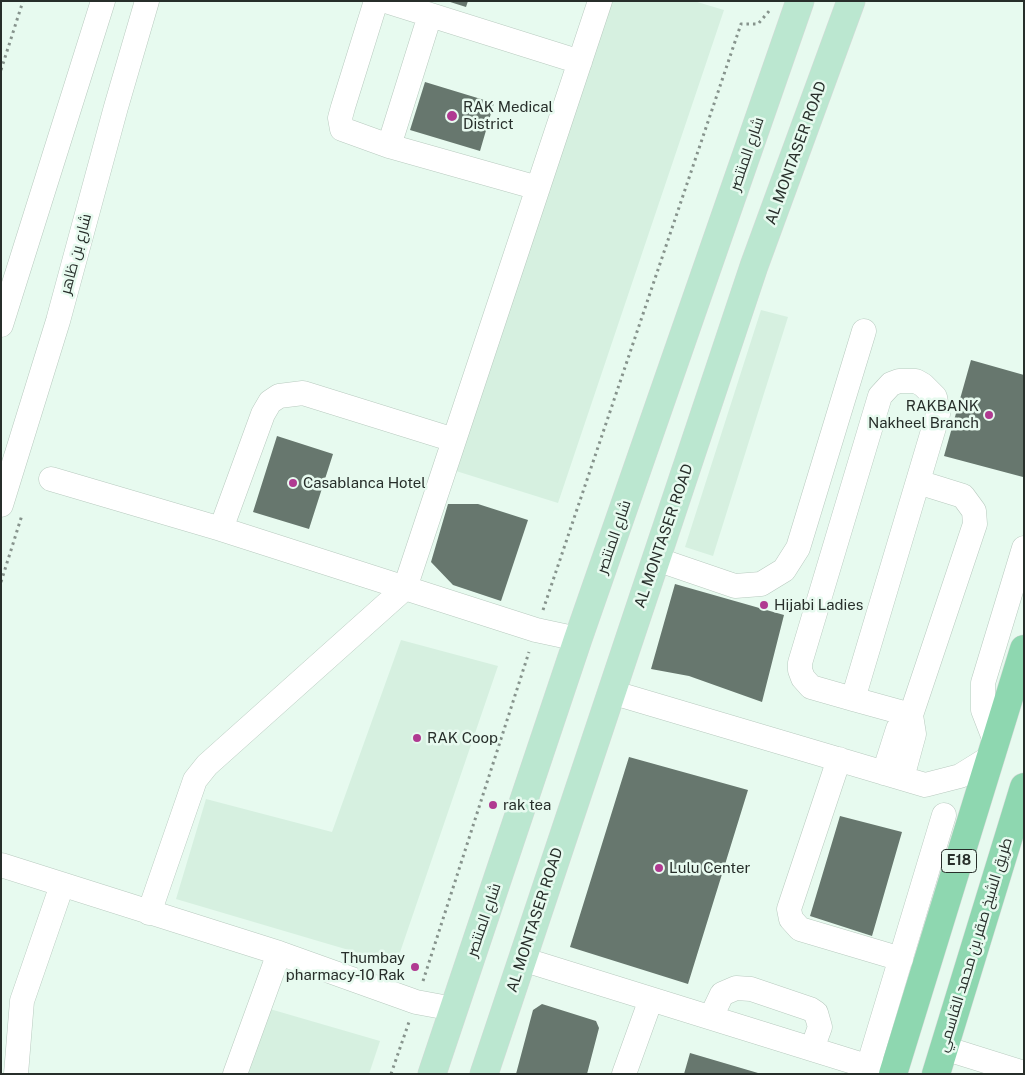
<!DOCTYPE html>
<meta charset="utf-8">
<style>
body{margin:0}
#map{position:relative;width:1025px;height:1075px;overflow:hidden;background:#e7faef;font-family:"Public Sans",sans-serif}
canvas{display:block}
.frame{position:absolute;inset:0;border:2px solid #272e2a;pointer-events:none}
</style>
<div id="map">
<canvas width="1025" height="1075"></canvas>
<div class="frame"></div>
</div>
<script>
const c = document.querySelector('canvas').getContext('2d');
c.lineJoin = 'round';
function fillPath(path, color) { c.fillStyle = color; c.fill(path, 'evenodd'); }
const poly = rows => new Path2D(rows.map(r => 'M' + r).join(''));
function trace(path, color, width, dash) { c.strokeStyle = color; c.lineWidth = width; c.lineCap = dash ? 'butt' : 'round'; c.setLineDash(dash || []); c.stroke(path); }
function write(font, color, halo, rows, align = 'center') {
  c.font = font + ' "Public Sans",Cairo,sans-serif'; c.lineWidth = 5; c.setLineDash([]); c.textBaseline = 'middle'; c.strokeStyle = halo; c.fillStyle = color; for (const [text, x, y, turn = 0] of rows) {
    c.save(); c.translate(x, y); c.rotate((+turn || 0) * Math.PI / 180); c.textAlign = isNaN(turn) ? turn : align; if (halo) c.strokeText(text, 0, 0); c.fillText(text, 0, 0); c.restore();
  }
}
fillPath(poly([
 [593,1,694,1,724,10,558,503,437,465],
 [761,310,788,317,713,556,685,547],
 [401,640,498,666,396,964,176,899,206,799,332,832],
 [263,1007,380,1041,369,1074,242,1074]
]), '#d6f0e0');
fillPath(poly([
 [447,1,468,1,466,7],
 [425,82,494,103,480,151,410,130],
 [971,360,1024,375,1023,477,944,456],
 [277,436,333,454,309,529,253,512],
 [448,504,478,504,528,520,501,601,453,585,431,562],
 [675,584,784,615,762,702,689,676,651,669],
 [629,757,748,790,688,984,570,947],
 [840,816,902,832,872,936,810,916],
 [542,1004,596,1021,599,1028,587,1074,516,1074,533,1010],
 [690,1053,758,1073,758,1074,684,1074]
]), '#67776e');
const minor = poly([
 [376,1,343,107,340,118,342,129,389,146,538,188],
 [386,1,580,62],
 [389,146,430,15],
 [1,325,103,1],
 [51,479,221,529,536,630,578,639],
 [1,505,58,321,116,107,147,1],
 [221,529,263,414,270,402,279,396,303,393,454,440],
 [656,559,735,586,761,584,784,570,798,548,864,331],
 [611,692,925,785,960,776,989,758],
 [853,699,938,414,935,397,923,385,916,381,899,381,891,384,880,396,800,663,800,670,803,678,811,687,853,699,911,715],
 [995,741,983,710,983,683,1024,548],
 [839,759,789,909,791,919,800,929,901,959],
 [884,773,898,729,911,715,975,524,974,511,963,496,918,482],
 [902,778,914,734,911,715],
 [1,865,279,953,416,1002,454,1009],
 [149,913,195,780,207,765,405,588,600,1],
 [522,959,892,1074],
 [711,1017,722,994,736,988,751,989,810,1009,816,1013,820,1027,812,1049],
 [944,1048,1024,1073],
 [868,1067,944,815],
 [16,1074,22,1001,62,885],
 [235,1074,279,953],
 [624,1074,651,999]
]);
const major = poly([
 [432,1074,578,639,800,1],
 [484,1074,754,266,851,1]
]);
const highway = poly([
 [893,1074,1024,649],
 [936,1074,1024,787]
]);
trace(minor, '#b8cabf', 25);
trace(major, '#d8d9d9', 29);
trace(highway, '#d8d9d9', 29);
trace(poly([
 [1,70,23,1],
 [1,582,22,515],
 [543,610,741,24,758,24,770,10],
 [423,981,529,652],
 [391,1074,409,1022]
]), '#86938c', 3, [2.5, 4]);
trace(minor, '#fff', 24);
trace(major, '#bbe7d0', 28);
trace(highway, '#8ed7b0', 28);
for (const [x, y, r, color] of [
 [452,116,6,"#b03a91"],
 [989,415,5,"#b03a91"],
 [293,483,5,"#b03a91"],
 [764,605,5,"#b03a91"],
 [417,738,5,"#b03a91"],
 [493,805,5,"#b03a91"],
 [659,868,5,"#b03a91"],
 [415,967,5,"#b03a91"]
]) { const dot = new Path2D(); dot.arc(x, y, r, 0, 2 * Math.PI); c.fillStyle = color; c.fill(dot); trace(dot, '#e7faef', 2); }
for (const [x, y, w] of [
 [959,861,35]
]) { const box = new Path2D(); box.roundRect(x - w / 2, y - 11.5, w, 23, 4); c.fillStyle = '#e7faef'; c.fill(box); trace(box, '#272e2a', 1); }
write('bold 14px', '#272e2a', null, [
 ["E18",959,861]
]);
write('15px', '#272e2a', '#e7faef', [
 ["RAK Medical",463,107],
 ["District",463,124],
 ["RAKBANK",979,406,"right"],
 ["Nakheel Branch",979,423,"right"],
 ["Casablanca Hotel",303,483],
 ["Hijabi Ladies",774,605],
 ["RAK Coop",427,738],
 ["rak tea",503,805],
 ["Lulu Center",669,868],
 ["Thumbay",405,958,"right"],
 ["pharmacy-10 Rak",405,975,"right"]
], 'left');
write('15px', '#272e2a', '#e7faef', [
 ["AL MONTASER ROAD",796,153,-70],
 ["شارع المنتصر",747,154,-71],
 ["شارع بن ظاهر",76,254,-75],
 ["AL MONTASER ROAD",664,536,-71],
 ["شارع المنتصر",614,537,-71],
 ["شارع المنتصر",484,920,-71],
 ["AL MONTASER ROAD",535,920,-72],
 ["طريق الشيخ صقر بن محمد القاسمي",975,945,-73]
]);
</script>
